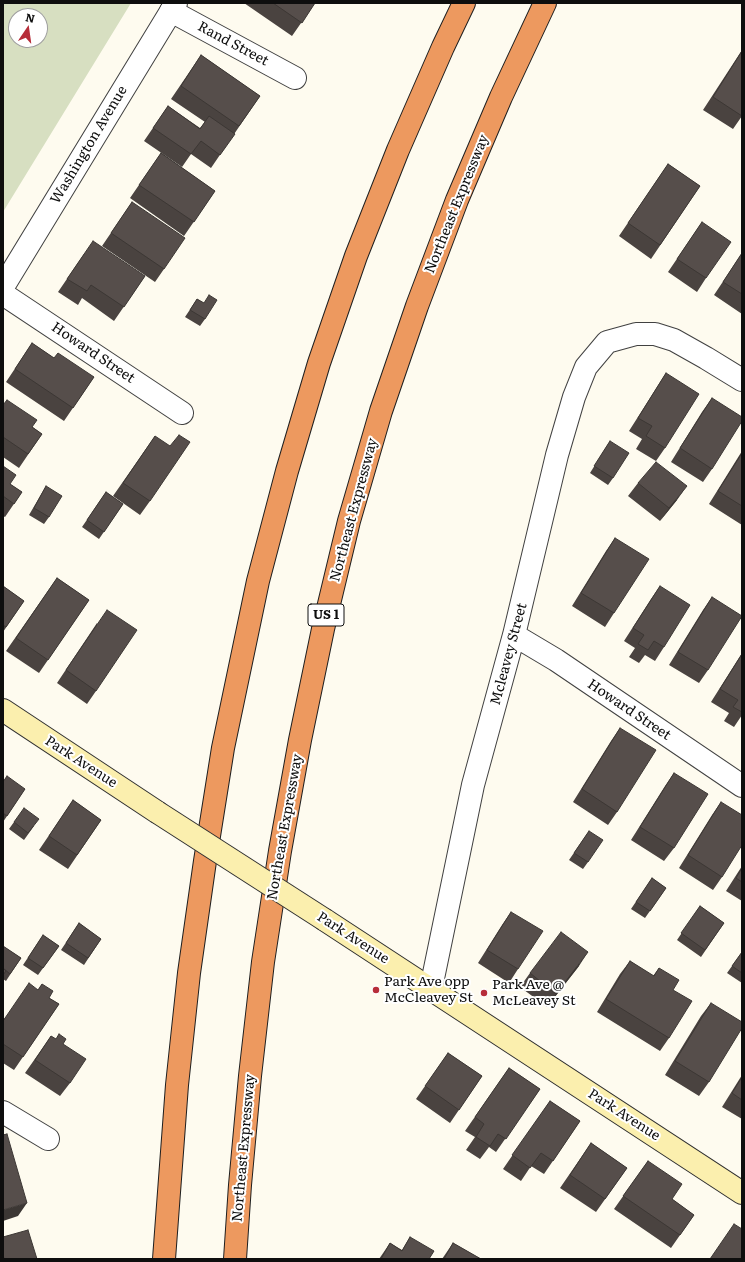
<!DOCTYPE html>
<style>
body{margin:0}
#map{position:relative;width:745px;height:1262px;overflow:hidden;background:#fefbef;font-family:Literata,serif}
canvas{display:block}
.frame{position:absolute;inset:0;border:4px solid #0e0e0e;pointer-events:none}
.north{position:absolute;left:8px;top:8px;width:40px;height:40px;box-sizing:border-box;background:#fff;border:1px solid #9f9f9f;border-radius:50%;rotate:13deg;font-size:11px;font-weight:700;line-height:16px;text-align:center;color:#0e0e0e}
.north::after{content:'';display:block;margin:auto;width:14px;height:18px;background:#b72d39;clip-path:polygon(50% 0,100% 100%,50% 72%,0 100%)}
</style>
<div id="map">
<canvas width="745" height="1262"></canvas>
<div class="frame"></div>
<div class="north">N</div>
</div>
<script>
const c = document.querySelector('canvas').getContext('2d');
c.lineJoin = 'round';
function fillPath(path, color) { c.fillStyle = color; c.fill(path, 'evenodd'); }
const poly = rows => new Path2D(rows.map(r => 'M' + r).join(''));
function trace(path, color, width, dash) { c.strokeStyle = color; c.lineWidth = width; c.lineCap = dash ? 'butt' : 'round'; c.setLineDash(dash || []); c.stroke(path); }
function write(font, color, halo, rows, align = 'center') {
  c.font = font + ' Literata,serif'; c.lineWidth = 4; c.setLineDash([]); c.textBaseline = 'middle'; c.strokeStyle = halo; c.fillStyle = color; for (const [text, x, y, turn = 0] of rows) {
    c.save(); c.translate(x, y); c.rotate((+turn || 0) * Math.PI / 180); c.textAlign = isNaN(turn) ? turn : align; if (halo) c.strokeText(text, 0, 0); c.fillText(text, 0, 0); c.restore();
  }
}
fillPath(poly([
 [3,3,131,3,3,212],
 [16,16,40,16,40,40,16,40]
]), '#d7dfc1');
const minor = poly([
 [171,11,295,78],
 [3,294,182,413],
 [514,635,556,660,742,786],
 [431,988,473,785,514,635,557,455,574,397,586,367,607,342,636,334,655,334,674,340,706,358,742,380],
 [3,1112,48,1139]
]);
const tertiary = poly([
 [3,287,176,3]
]);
const secondary = poly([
 [3,710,157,812],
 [325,920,742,1193]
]);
const motorway = poly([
 [164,1259,177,1085,189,973,205,861,223,748,258,581,287,471,319,363,356,256,398,150,443,47,464,3],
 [235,1259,240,1185,250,1076,263,962,280,851,300,740,323,629,349,521,381,411,417,306,457,200,501,97,545,3]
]);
trace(minor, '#414141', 24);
trace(tertiary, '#414141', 24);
trace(secondary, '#303030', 24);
trace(motorway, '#1f1f1f', 24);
trace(minor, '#fff', 22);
trace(tertiary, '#fff', 22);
trace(secondary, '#fbefae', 22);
trace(motorway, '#ed995f', 22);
const secondaryBridge = poly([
 [157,812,325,920]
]);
trace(secondaryBridge, '#303030', 24, []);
trace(secondaryBridge, '#fbefae', 22);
fillPath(poly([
 [244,3,315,3,292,36],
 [742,50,742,116,733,129,703,110],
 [201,55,260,96,211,168,191,154,182,167,144,141,168,106,200,128,205,122,171,99],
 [161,153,215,191,184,236,130,198],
 [668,164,700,186,651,259,619,236],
 [132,202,164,269,155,282,102,246],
 [702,222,706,278,697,292,668,272],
 [742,253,742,314,714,295],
 [84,254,145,276,114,321,82,298,78,305,58,292],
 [197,299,203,303,205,319,200,326,185,317],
 [32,343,54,358,94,377,64,421,6,382],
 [666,373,665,448,656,461,636,449,642,439,629,431,657,387],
 [712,398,712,469,703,482,671,462,702,412],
 [3,405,42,434,19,468,3,457],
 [155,436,150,501,140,515,113,496],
 [610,441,613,478,608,485,590,473],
 [742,451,742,525,709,504],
 [3,466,10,484,22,492,5,517,3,516],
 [638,483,677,500,660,521,628,496],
 [46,486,49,517,44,524,29,515],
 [106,492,123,504,99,539,82,527],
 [615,538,614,613,605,627,572,606,606,551],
 [57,578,89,600,39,673,6,651],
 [3,586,24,601,3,632],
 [660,586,664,647,655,661,645,655,639,663,629,657,635,648,624,641,651,599],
 [712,597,708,670,699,683,669,665,703,610],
 [97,623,96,691,87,704,57,683],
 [742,653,742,715,734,727,724,721,729,713,711,702],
 [620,728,617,812,608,825,573,802,611,741],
 [674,773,674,848,664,861,631,840,665,786],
 [3,782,25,789,3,822],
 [73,800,101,820,68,869,39,850],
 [721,802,722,877,713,890,679,868,712,815],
 [14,822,34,826,24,840,9,829],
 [589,831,588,862,583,869,569,860],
 [742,866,742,901,726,891],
 [652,878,666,888,645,918,631,909],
 [700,906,724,923,701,957,677,940],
 [511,912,518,969,509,983,478,963,502,925],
 [79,923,101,939,84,965,61,950],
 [43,935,59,946,38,975,23,965],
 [3,946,21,958,6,981,3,979],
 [742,952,742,983,727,973],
 [630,961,653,976,659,968,673,990,669,1038,660,1051,597,1012,620,974],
 [579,966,547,1007,520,987,530,973],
 [42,984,49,998,59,1004,14,1070,3,1063,3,1020,38,990],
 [711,1003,709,1082,699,1096,665,1075,701,1016],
 [51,1036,63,1044,70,1083,60,1096,25,1073],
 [448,1053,482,1076,450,1123,416,1099],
 [509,1068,540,1089,496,1152,489,1147,480,1159,466,1150,475,1137,465,1131],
 [742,1075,742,1119,722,1107],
 [550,1101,580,1121,544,1174,531,1166,521,1181,503,1169],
 [591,1143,627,1168,596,1212,560,1188],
 [648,1161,672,1199,694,1215,671,1248,614,1209],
 [410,1237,429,1259,379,1259,390,1243,402,1250],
 [453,1243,481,1259,442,1259]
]), '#4a4340');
fillPath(poly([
 [687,486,677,500,660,521,669,508],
 [588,952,579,966,547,1007,556,994],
 [27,1203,18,1216,3,1221,3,1210]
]), '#3c3734');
const building = poly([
 [273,3,315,3,302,23,273,3],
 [742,51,742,116,713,97,742,51],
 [201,55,260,96,239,126,181,86,201,55],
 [168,106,200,129,209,116,235,134,220,155,201,141,191,154,153,128,168,106],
 [161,153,215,191,194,222,139,185,161,153],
 [668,164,700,186,660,245,628,223,668,164],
 [132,202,185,238,164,269,111,233,132,202],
 [702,222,731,242,706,278,677,259,702,222],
 [93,241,145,276,124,307,91,285,87,291,67,279,93,241],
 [742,253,742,294,723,282,742,253],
 [209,295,217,300,205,319,190,310,197,299,204,303,209,295],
 [32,343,54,358,58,353,94,377,73,408,15,369,32,343],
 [666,373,699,394,665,448,646,436,652,426,638,418,666,373],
 [712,398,742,417,742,421,712,469,680,448,712,398],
 [7,400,37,420,32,427,42,434,28,454,3,437,3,405,7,400],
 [179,435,190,442,150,501,123,483,155,436,170,446,179,435],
 [610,441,629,453,613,478,594,466,610,441],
 [742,453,742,506,718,491,742,453],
 [656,462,687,486,669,508,638,483,656,462],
 [3,466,16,475,10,484,22,492,14,504,3,496,3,466],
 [46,486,62,496,49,517,34,508,46,486],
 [106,492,123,504,104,532,87,520,106,492],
 [615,538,649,559,614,613,581,593,615,538],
 [57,578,89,600,48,660,16,638,57,578],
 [3,586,24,601,6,627,3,625,3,586],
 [660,586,690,605,664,647,654,641,648,650,638,644,644,635,633,628,660,586],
 [712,597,742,616,708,670,678,652,712,597],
 [107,610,137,630,96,691,66,670,107,610],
 [742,654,742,712,733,707,738,700,720,689,742,654],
 [620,728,656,750,617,812,582,789,620,728],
 [674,773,708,794,674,848,640,827,674,773],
 [7,776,25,789,7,816,3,813,3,782,7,776],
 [73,800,101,820,77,855,49,836,73,800],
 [721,802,742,815,742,845,722,877,688,855,721,802],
 [24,808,39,819,28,833,14,822,24,808],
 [589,831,603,840,588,862,574,853,589,831],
 [742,868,742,882,736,878,742,868],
 [652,878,666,888,650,911,636,902,652,878],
 [700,906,724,923,705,950,681,933,700,906],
 [511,912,543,931,518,969,487,950,511,912],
 [79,923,101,939,88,958,66,943,79,923],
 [561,932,588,952,556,994,530,973,561,932],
 [43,935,59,946,43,968,28,958,43,935],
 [3,946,21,958,10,974,3,968,3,946],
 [742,952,742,973,732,966,742,952],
 [630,961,654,976,659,968,679,980,673,990,692,1001,669,1038,606,999,630,961],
 [3,968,6,971,3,975,3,968],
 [29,983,38,990,42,984,53,991,49,998,59,1004,23,1057,3,1044,3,1021,29,983],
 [711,1003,742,1022,742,1028,709,1082,675,1061,711,1003],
 [59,1034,66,1039,63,1044,86,1059,70,1083,35,1060,51,1036,56,1039,59,1034],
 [448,1053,482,1076,459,1110,425,1086,448,1053],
 [509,1068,540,1089,506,1139,498,1134,490,1146,476,1137,484,1124,475,1117,509,1068],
 [742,1077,742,1100,732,1093,742,1077],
 [550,1101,580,1121,553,1161,541,1153,530,1168,512,1155,550,1101],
 [7,1134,27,1203,3,1210,3,1135,7,1134],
 [591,1143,627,1168,605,1199,570,1175,591,1143],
 [648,1161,682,1184,672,1199,694,1215,680,1235,623,1196,648,1161],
 [734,1224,742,1229,742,1259,710,1259,734,1224],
 [28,1230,37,1259,4,1259,3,1254,3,1237,28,1230],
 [410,1237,434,1251,429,1259,381,1259,390,1243,402,1251,410,1237],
 [453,1243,481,1259,444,1259,453,1243]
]);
fillPath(building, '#564e4b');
trace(building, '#3c3734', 1);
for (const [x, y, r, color] of [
 [376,990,4,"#b72d39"],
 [484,993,4,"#b72d39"]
]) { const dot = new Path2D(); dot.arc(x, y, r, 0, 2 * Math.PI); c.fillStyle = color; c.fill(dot); trace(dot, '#fff', 1.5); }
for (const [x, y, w] of [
 [326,615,36]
]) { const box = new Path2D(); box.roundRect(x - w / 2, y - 11, w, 22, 3); c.fillStyle = '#fff'; c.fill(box); trace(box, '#0e0e0e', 1); }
write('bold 13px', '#0e0e0e', null, [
 ["US 1",326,615]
]);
write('14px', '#0e0e0e', '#fff', [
 ["Rand Street",233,44,28],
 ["Washington Avenue",89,145,-59],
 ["Northeast Expressway",457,204,-68],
 ["Howard Street",93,353,34],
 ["Northeast Expressway",354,510,-75],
 ["Mcleavey Street",509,654,-75],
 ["Howard Street",629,710,34],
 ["Park Avenue",81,762,33],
 ["Northeast Expressway",285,827,-80],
 ["Park Avenue",353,938,33],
 ["Park Avenue",624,1115,33],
 ["Northeast Expressway",244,1148,-85]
]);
write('14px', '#0e0e0e', '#fff', [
 ["Park Ave opp",384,982],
 ["McCleavey St",384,998],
 ["Park Ave @",492,985],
 ["McLeavey St",492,1001]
], 'left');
</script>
